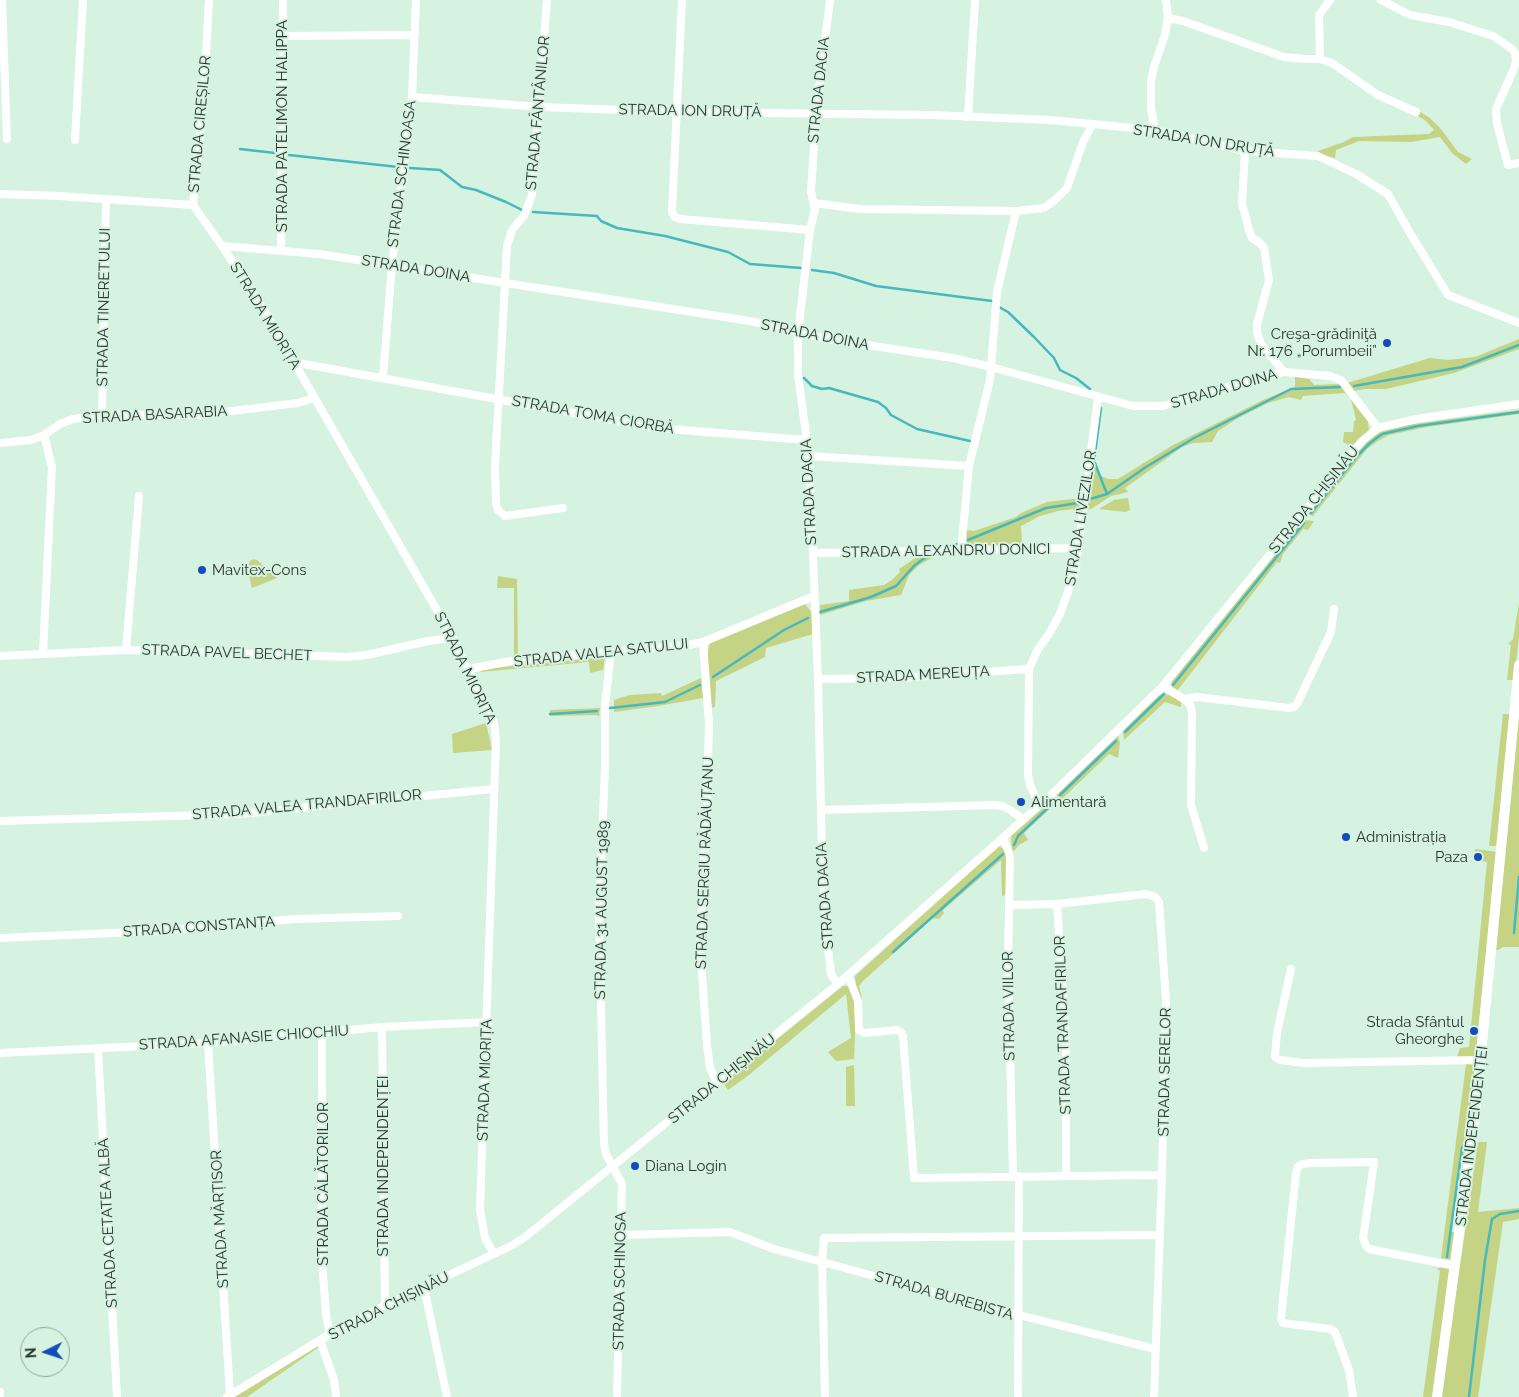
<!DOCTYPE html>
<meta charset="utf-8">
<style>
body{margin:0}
#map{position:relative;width:1519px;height:1397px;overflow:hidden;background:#d6f2e0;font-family:Raleway,sans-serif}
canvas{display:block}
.north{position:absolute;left:20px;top:1327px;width:50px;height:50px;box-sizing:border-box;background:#d6f2e0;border:1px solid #91a699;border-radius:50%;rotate:266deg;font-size:14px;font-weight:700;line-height:20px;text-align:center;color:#2a352e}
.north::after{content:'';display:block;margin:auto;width:18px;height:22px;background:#144db9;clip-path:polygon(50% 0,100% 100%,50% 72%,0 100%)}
</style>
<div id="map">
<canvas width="1519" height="1397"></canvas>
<div class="north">N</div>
</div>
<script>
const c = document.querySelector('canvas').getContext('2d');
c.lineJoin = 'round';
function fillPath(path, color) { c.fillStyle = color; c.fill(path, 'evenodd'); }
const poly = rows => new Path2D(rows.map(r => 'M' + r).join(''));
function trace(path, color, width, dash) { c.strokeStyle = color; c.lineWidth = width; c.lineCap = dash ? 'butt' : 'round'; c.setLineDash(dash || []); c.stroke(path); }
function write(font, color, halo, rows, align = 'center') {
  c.font = font + ' Raleway,sans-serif'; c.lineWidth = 4; c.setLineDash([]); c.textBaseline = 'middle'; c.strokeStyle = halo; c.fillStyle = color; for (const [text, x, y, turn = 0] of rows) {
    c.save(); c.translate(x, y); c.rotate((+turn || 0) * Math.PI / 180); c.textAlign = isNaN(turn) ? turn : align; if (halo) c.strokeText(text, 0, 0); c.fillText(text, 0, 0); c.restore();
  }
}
fillPath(poly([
 [1417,110,1430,118,1441,129,1458,152,1472,159,1466,164,1452,153,1440,137,1411,142,1359,141,1336,150,1335,158,1316,154,1318,151,1344,142,1353,137,1429,134,1434,130,1426,121,1415,114],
 [1519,339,1519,349,1454,373,1386,389,1365,389,1353,391,1347,383,1430,358,1448,360,1475,357],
 [1295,377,1309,379,1314,385,1339,384,1347,391,1368,421,1369,432,1351,446,1343,442,1344,432,1353,432,1354,421,1356,420,1351,399,1345,393,1303,396,1301,400,1289,397,1268,403,1238,418,1218,431,1212,442,1193,443,1182,447,1125,488,1128,492,1111,496,1091,509,1087,510,1092,460,1095,460,1101,476,1108,479,1118,479,1173,445,1263,400,1295,387],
 [1519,410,1519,414,1427,427,1389,435,1378,441,1367,449,1313,516,1307,514,1361,447,1374,436,1385,430,1414,424],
 [1082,498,1080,512,1077,516,1073,509,1058,511,1040,516,1021,526,1022,545,967,548,966,530,974,531,1016,517,1021,513,1047,502],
 [1128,498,1130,510,1126,512,1099,509,1114,500],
 [1303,520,1314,521,1308,530,1303,529,1283,554,1280,563,1277,562,1177,691,1173,688,1171,682],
 [920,555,937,555,919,565,909,575,901,595,866,601,820,615,820,605,849,601,849,590,884,585,892,580,900,572,899,569],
 [254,559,257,560,277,578,252,588,247,567,250,561],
 [498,576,517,579,518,656,514,657,514,588,497,588],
 [1519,603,1519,638,1514,680,1507,680,1511,645,1508,644,1513,639],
 [805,604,812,613,813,634,766,648,765,657,716,681,715,707,710,708,707,655,710,643,716,639],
 [605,657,603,670,590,673,589,662,480,672,483,669],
 [701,678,703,698,658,706,614,712,614,700,630,695,661,693,662,696],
 [1162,694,1169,695,1181,702,1181,707,1165,702,1124,740,1123,731,1156,697],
 [1519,702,1519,947,1503,947,1498,950,1496,950],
 [600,708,599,717,597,715,550,716,550,710],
 [1503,714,1511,714,1498,846,1489,846],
 [486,723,492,750,453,753,452,734],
 [1118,736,1120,743,1118,758,1109,754,1062,799,1056,795],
 [1050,801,1062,807,1054,805,1024,833,1028,840,1019,845,1014,851,1012,851,1011,836],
 [999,846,1003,849,1008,858,1008,894,1002,896,1001,860,943,910,944,913,939,919,933,918,863,981,859,986,862,998,861,1000,856,986,855,976],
 [1475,849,1498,852,1477,1057,1457,1057,1460,1048,1469,1047,1487,862,1481,861,1482,854,1475,853],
 [843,986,847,986,852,989,856,1011,854,1059,836,1061,828,1052,851,1038,846,994,749,1075,728,1090,723,1083],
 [1466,1064,1477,1065,1467,1161,1460,1161,1450,1231,1457,1233,1453,1260,1441,1258],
 [854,1065,855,1106,846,1106,846,1067],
 [1478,1142,1487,1142,1478,1212,1519,1208,1519,1219,1503,1222,1478,1397,1441,1397],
 [1441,1267,1452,1269,1433,1397,1423,1397,1440,1271,1437,1269],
 [317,1346,319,1347,247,1397,232,1397]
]), '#c4d384');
trace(poly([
 [240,149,275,153],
 [289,155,398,167],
 [410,168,440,170,462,187,476,190,506,202,522,210],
 [533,212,597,216,601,221,617,228,665,236,728,252,750,264,801,268],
 [812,270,834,273,876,286,992,301],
 [999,307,1008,312,1034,337,1054,358,1060,370,1076,378,1090,389],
 [804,378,812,386,822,389,829,388,878,402,886,408,891,415,917,429,970,441],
 [1354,386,1462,367,1519,345],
 [1101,408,1094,461,1107,494],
 [1090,499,1107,494,1146,467,1194,438,1291,389,1340,387],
 [1311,513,1357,456,1370,443,1382,434,1418,426,1519,412],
 [968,540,1046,508,1078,503],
 [947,547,958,544],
 [820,612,871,597,896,586,914,566,927,556],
 [713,677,784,630,808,618],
 [1173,685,1304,523],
 [610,708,665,702,700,685],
 [550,714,597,711],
 [1125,732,1164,694],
 [1060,795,1116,741],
 [1014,845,1018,836,1052,804],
 [1514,933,1519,877],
 [893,952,1003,854],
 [1447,1257,1462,1148,1465,1143],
 [1469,1397,1485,1260,1492,1219,1500,1214,1519,1211]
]), '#46b8be', 2.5);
trace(poly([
 [2,0,7,139],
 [547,0,532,195,524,216,512,230,507,246,495,466,496,503,498,510,505,516,563,508],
 [682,0,672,212,675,217,680,219,810,230],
 [830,0,816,114,811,192,815,209,810,230,798,333,798,375,809,456,818,679,822,857,827,941,831,974,838,984],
 [1381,0,1410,15,1449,22,1493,36,1512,49,1515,53,1516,62,1513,71,1496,109,1497,124,1508,165,1519,163],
 [1168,18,1183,21,1284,57,1305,59,1320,59,1332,63,1378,95,1416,112],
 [283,36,415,35],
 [1320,59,1319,15,1330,0],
 [412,97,540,107,676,112,930,115,1050,120,1155,130,1245,151,1318,156,1356,174,1388,194,1410,233,1448,295,1519,323],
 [968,117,975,0],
 [1155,130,1151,108,1151,81,1154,67,1165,35,1168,18,1166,0],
 [75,140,83,0],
 [1245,151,1242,203,1249,230,1252,238,1260,243,1264,248,1269,280,1257,324,1257,333,1261,344,1284,372],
 [0,194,59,196,193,205],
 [814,203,860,209,1016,211],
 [193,205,222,246,264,310,453,638,494,722,496,740,480,1210,485,1238,494,1254],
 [193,205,204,95,209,0],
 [222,246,319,254,750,321,827,339,953,358,991,367,1133,406,1163,406,1265,376,1284,372,1330,376,1341,380,1378,428],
 [281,251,283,0],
 [293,362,656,428,806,440],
 [383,377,392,265,412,97,416,0],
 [102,415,106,199],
 [0,443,31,440,44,435,60,424,73,419,102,415,199,415,298,403,314,398],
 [809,456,969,466],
 [961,551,969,466,990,380,997,292,1016,211,1044,208,1055,200,1067,188,1083,142,1092,125],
 [813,553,1079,548],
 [703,642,709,723,707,801,700,945,707,1045,710,1068,717,1083],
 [126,650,139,496],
 [611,652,605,705,605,767,599,914,604,1144,606,1154,622,1184,617,1397],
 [43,654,52,467,44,435],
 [0,656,126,650,348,657,367,655,428,641,453,638],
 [469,669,516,660,689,645,703,642,814,596],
 [818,679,901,678,1029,669],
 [1163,686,1184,699,1190,705,1192,712,1191,805,1204,848],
 [1184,699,1197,697,1289,708,1294,707,1297,704,1331,632,1334,609],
 [1039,805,1030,785,1028,775,1029,669,1038,649,1049,634,1060,614,1075,572,1098,398],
 [821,810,994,805,1002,806,1010,810,1023,819],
 [0,821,240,814,494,789],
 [1003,838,1009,852,1010,859,1008,964,1013,1176],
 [1057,904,1066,1037,1066,1175],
 [1009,905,1057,904,1146,894,1155,897,1159,902,1166,1000,1162,1175,1154,1397],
 [0,938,158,931,295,919,398,916],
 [1291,969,1277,1033,1275,1055,1276,1058,1280,1060,1304,1063,1481,1060],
 [848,975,858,1001,859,1030,864,1033,897,1030,901,1032,903,1036,914,1178,1162,1175],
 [382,1027,385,1305],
 [322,1032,322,1259,326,1315,330,1334],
 [208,1043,230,1395],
 [98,1048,117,1397],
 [0,1053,208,1043,382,1027,488,1022],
 [621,1235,730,1232,774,1249,1019,1315,1155,1349],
 [424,1287,447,1397],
 [320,1340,334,1380,336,1397],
 [0,1392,0,1397],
 [227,1397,330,1334,385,1305,511,1246,525,1237,838,984,1050,796,1163,686,1362,441,1378,428,1416,419,1519,404],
 [825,1397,822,1261,824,1238,1160,1235],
 [1018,1397,1019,1176],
 [1353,1397,1349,1370,1335,1332,1330,1329,1283,1323,1281,1319,1296,1173,1298,1167,1302,1164,1311,1163,1374,1162,1364,1232,1363,1238,1366,1246,1369,1249,1455,1266]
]), '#fff', 8);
trace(poly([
 [1437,1397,1475,1114,1519,665]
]), '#fff', 10);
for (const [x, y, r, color] of [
 [1387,343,5,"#144db9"],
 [202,570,5,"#144db9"],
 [1021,802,5,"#144db9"],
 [1346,837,5,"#144db9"],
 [1478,857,5,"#144db9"],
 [1474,1031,5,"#144db9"],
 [635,1166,5,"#144db9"]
]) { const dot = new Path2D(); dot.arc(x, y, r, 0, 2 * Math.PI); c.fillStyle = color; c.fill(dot); trace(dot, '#d6f2e0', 2); }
write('15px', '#2a352e', '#d6f2e0', [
 ["STRADA DACIA",819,90,-84],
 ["STRADA ION DRUȚĂ",690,111,1],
 ["STRADA FÂNTÂNILOR",538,113,-85],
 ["STRADA CIREȘILOR",200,124,-85],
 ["STRADA PATELIMON HALIPPA",282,126,-90],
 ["STRADA ION DRUȚĂ",1204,141,9],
 ["STRADA SCHINOASA",402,174,-83],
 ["STRADA DOINA",416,269,9],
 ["STRADA TINERETULUI",104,307,-89],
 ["STRADA MIORIȚA",265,316,59],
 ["STRADA DOINA",815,335,11],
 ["STRADA DOINA",1224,389,-16],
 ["STRADA BASARABIA",155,415,-3],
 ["STRADA TOMA CIORBĂ",593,415,10],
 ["STRADA DACIA",809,492,-93],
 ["STRADA CHIȘINĂU",1314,500,-51],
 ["STRADA LIVEZILOR",1081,518,-81],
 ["STRADA ALEXANDRU DONICI",946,551,-1],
 ["STRADA PAVEL BECHET",227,653,2],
 ["STRADA VALEA SATULUI",601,653,-6],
 ["STRADA MIORIȚA",465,668,64],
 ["STRADA MEREUȚA",923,675,-3],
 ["STRADA VALEA TRANDAFIRILOR",307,805,-5],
 ["STRADA SERGIU RĂDĂUȚANU",705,863,-88],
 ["STRADA DACIA",825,896,-94],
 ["STRADA 31 AUGUST 1989",602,910,-89],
 ["STRADA CONSTANȚA",199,927,-4],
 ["STRADA VIILOR",1009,1006,-91],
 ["STRADA TRANDAFIRILOR",1063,1025,-92],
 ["STRADA AFANASIE CHIOCHIU",244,1038,-4],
 ["STRADA SERELOR",1165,1072,-89],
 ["STRADA CHIȘINĂU",722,1079,-39],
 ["STRADA MIORIȚA",485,1080,-88],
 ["STRADA INDEPENDENȚEI",1472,1136,-83],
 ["STRADA INDEPENDENȚEI",383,1166,-90],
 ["STRADA CĂLĂTORILOR",323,1184,-90],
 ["STRADA MĂRȚISOR",220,1219,-93],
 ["STRADA CETATEA ALBĂ",108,1223,-93],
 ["STRADA SCHINOSA",620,1281,-89],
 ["STRADA BUREBISTA",944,1296,16],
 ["STRADA CHIȘINĂU",389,1306,-27]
]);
write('15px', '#2a352e', '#d6f2e0', [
 ["Creşa-grădiniţă",1377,334,"right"],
 ["Nr. 176 „Porumbeii”",1377,351,"right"],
 ["Mavitex-Cons",212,570],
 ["Alimentară",1031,802],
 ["Administrația",1356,837],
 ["Paza",1468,857,"right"],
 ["Strada Sfântul",1464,1022,"right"],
 ["Gheorghe",1464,1039,"right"],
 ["Diana Login",645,1166]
], 'left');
</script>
